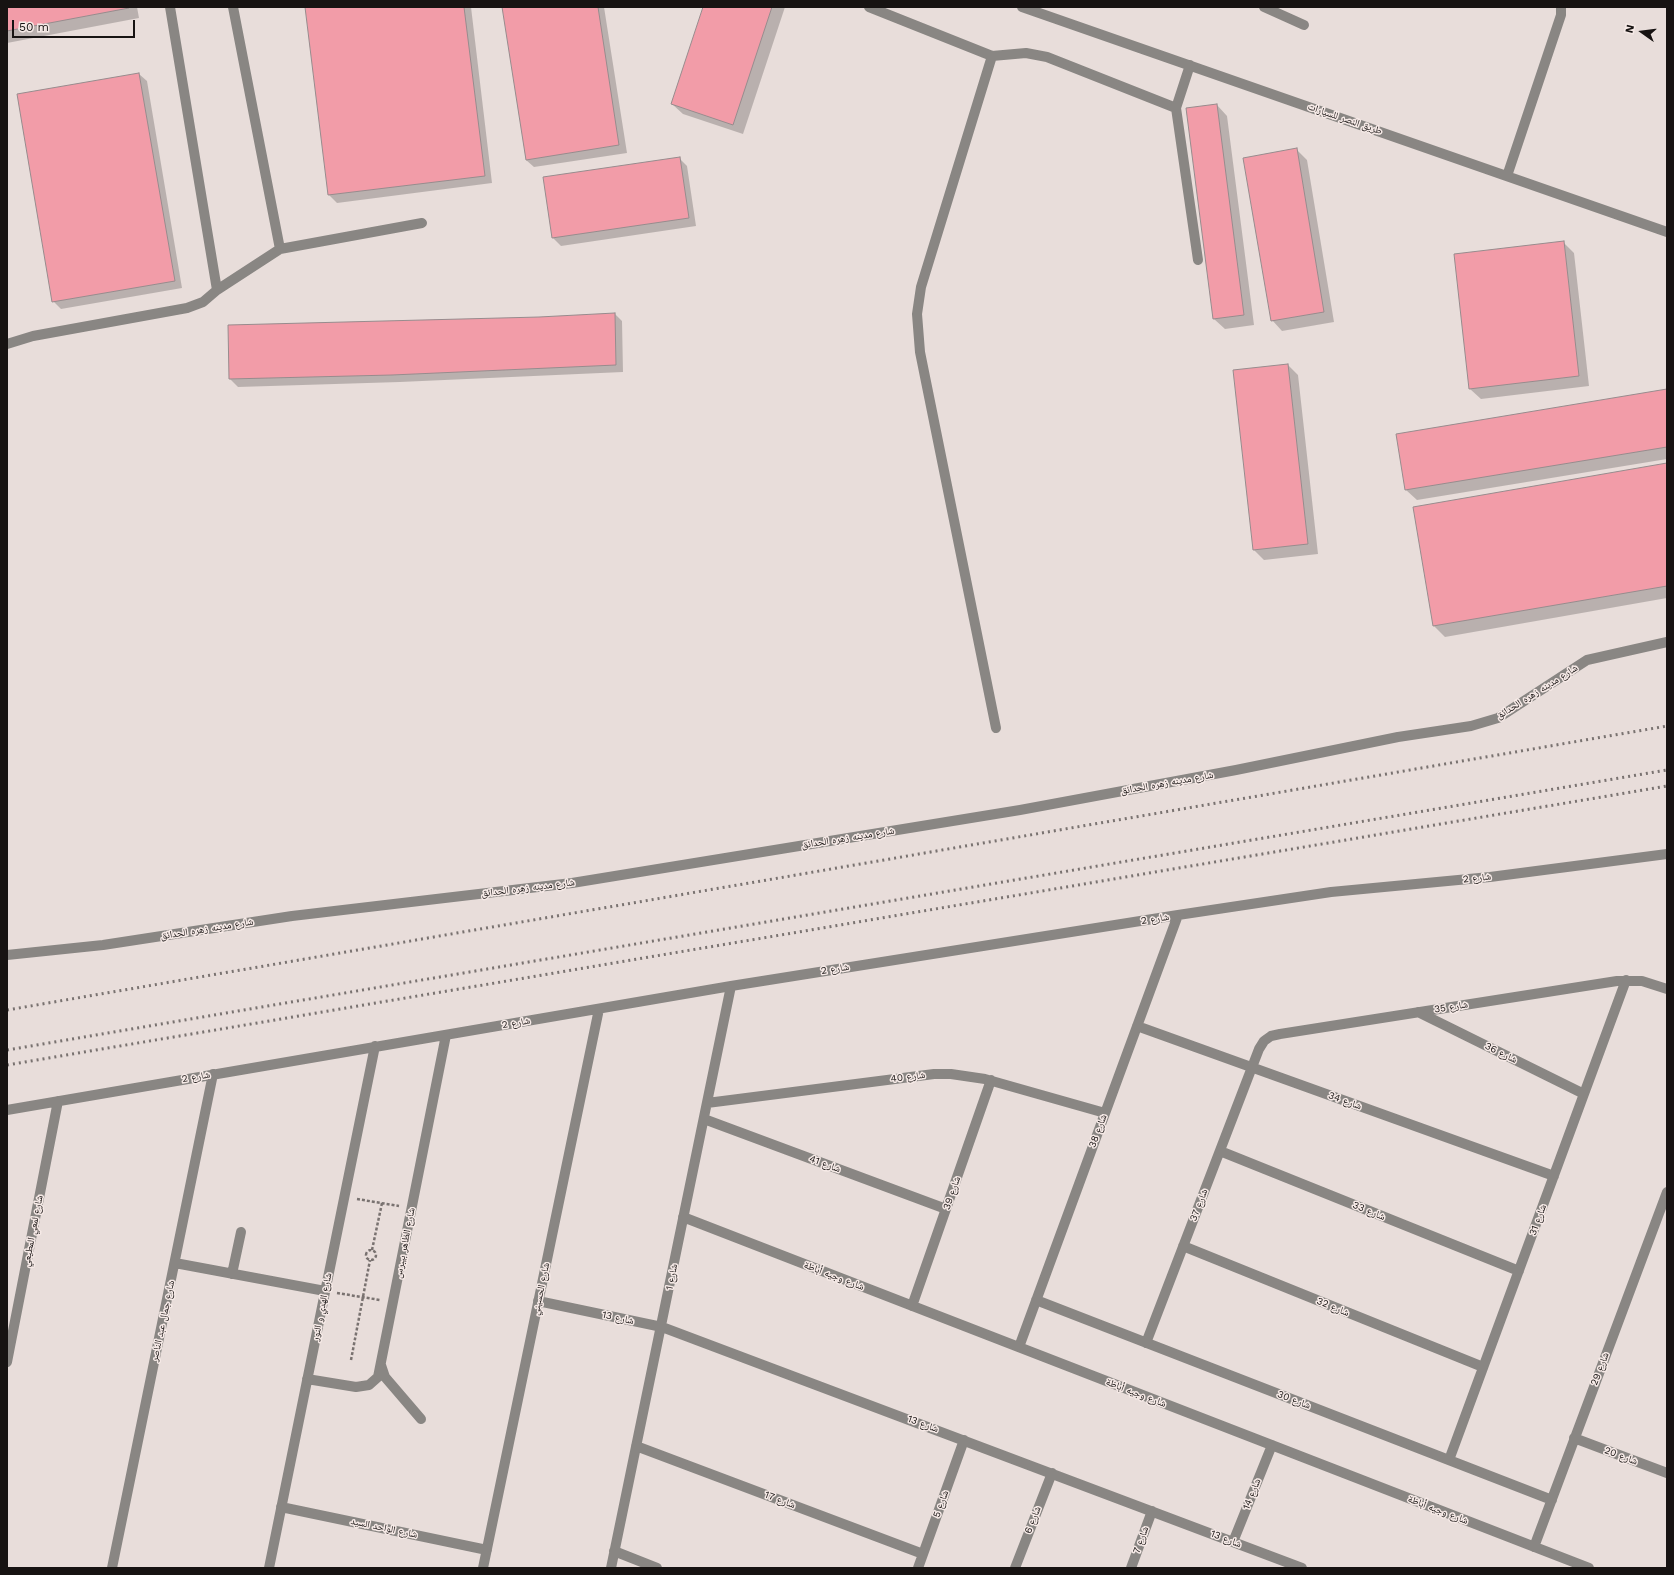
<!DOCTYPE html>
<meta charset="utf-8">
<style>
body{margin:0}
#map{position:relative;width:1674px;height:1575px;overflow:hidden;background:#e8ddda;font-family:"Work Sans",sans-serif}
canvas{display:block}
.frame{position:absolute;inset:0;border:8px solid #171312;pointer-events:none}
.north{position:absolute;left:1622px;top:12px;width:40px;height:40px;-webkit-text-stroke:3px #f6eae7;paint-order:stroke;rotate:284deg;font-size:11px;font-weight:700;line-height:16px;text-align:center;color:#171312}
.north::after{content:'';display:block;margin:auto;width:14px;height:18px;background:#171312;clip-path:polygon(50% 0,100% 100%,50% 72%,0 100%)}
.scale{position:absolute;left:12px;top:20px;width:123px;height:18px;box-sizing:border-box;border:2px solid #171312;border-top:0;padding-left:5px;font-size:12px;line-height:14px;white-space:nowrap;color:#171312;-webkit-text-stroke:3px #f6eae7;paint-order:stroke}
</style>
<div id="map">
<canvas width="1674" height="1575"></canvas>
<div class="frame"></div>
<div class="north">N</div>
<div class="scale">50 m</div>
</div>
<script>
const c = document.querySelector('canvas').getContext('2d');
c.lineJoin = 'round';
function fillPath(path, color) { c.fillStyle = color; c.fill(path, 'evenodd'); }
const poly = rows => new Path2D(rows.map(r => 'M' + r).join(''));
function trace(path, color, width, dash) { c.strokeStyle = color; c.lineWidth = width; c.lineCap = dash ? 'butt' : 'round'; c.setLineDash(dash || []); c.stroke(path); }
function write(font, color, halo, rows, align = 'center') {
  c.font = font + ' "Work Sans","Noto Naskh Arabic",sans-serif'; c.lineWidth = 3; c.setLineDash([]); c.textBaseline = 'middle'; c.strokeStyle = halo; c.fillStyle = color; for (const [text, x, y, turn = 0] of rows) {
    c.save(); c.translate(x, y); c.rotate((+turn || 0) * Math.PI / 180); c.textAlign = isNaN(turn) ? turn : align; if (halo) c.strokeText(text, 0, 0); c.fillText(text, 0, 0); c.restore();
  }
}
fillPath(poly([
 [7,7,137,7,139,18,7,43],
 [306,7,471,7,492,183,337,203,329,195],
 [503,7,604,7,627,153,534,167,526,160],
 [704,7,785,7,743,134,683,114,672,104],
 [139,74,147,81,182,288,61,309,53,301],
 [1217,105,1227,116,1254,325,1225,329,1214,319],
 [1296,149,1307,160,1334,322,1282,331,1272,320],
 [679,158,687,166,696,226,561,246,553,238,544,178],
 [1563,242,1574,253,1589,386,1481,399,1470,389],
 [615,314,622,321,623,372,400,382,238,387,230,379,229,326,539,318],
 [1288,365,1298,375,1318,554,1264,560,1254,550],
 [1667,390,1667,459,1417,500,1406,490],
 [1667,464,1667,598,1445,637,1434,626,1414,508]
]), '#0003');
const building = poly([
 [7,7,129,7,129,8,7,31,7,7],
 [305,7,464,7,485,176,328,195,305,7],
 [502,7,598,7,619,145,526,160,502,7],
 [703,7,772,7,733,125,671,104,703,7],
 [139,73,175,281,52,302,17,94,139,73],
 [1217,104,1244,315,1213,319,1186,108,1217,104],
 [1297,148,1324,312,1271,321,1243,158,1297,148],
 [680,157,689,218,552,238,543,177,680,157],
 [1564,241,1579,376,1469,389,1454,254,1564,241],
 [615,313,616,365,392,375,229,379,228,325,539,317,615,313],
 [1288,364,1308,544,1253,550,1233,370,1288,364],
 [1667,389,1667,447,1405,490,1396,434,1667,389],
 [1667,463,1667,586,1433,626,1413,507,1667,463]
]);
fillPath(building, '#f29ca8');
trace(building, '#978b8d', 1);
trace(poly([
 [357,1199,399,1206],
 '366 1255a5 5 0 1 1 10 0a5 5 0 1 1-10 0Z',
 [372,1250,382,1203],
 [337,1293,380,1300],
 [351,1360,370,1260]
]), '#797270', 2.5, [3, 2]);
trace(poly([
 [233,7,280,249,422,223],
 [869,7,992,56,1026,53,1047,57,1176,108],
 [1022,7,1667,232],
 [1264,7,1304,25],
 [992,56,921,287,917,314,920,352,996,728],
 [1190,65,1176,108,1198,260],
 [1507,176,1561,15,1561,7],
 [217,290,280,249],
 [7,344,33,336,187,308,203,302,217,290,170,7],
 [7,955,103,945,292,916,572,883,1020,810,1236,770,1398,737,1471,726,1498,718,1587,660,1667,642],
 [1418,1012,1584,1094],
 [1137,1026,1554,1176],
 [707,1103,934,1074,951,1074,985,1079,1105,1113],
 [7,1110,731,986,1178,915,1331,892,1490,877,1667,854],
 [704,1119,946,1209],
 [1220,1151,1519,1271],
 [683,1217,1589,1568],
 [1183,1246,1483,1367],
 [175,1263,325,1291],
 [232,1274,241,1232],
 [1036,1300,1552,1500],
 [538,1301,662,1327,1302,1568],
 [912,1306,991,1080],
 [1146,1343,1259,1049,1264,1041,1271,1036,1280,1034,1617,981,1642,981,1667,989],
 [1019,1347,1178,915],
 [7,1362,58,1101],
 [381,1365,385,1377,421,1419],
 [307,1379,356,1387,369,1385,378,1377,446,1035],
 [1574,1438,1667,1473],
 [636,1446,923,1554],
 [1449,1460,1626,980],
 [281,1507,487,1550],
 [1233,1542,1272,1445],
 [1534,1547,1667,1192],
 [614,1551,657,1568],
 [112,1568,213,1074],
 [269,1568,375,1046],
 [483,1568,599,1009],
 [611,1568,731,986],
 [918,1568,964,1440],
 [1015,1568,1052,1473],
 [1131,1568,1152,1511]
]), '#898683', 10);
trace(poly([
 [7,1010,1667,726],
 [7,1050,1667,770],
 [7,1065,1667,786]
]), '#797270', 3, [2, 4]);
write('10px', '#171312', '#f6eae7', [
 ["طريق النصر للسيارات",1345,119,19],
 ["شارع مدينه زهره الحدائق",1537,692,-32],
 ["شارع مدينه زهره الحدائق",1167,783,-10],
 ["شارع مدينه زهره الحدائق",848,838,-9],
 ["شارع 2",1477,878,-6],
 ["شارع مدينه زهره الحدائق",528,888,-7],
 ["شارع 2",1155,919,-9],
 ["شارع مدينه زهره الحدائق",207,929,-9],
 ["شارع 2",835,969,-9],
 ["شارع 35",1451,1007,-9],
 ["شارع 2",516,1023,-10],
 ["شارع 36",1501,1053,26],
 ["شارع 2",196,1077,-10],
 ["شارع 40",908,1077,-7],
 ["شارع 34",1345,1101,20],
 ["شارع 38",1098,1131,-70],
 ["شارع 41",825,1164,20],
 ["شارع 39",952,1193,-71],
 ["شارع 37",1199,1205,-69],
 ["شارع 33",1369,1211,22],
 ["شارع 31",1538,1220,-70],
 ["شارع لمعي المطيعي",33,1231,-79],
 ["شارع الظاهر بيبرس",405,1243,-79],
 ["شارع وجيه أباظة",834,1276,21],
 ["شارع 1",672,1277,-79],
 ["شارع الحسيني",541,1289,-78],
 ["شارع الهدي و النور",322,1307,-79],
 ["شارع 32",1333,1307,22],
 ["شارع 13",618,1318,12],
 ["شارع جمال عبد الناصر",163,1321,-78],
 ["شارع 29",1600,1369,-69],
 ["شارع وجيه أباظة",1136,1393,21],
 ["شارع 30",1294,1400,21],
 ["شارع 13",923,1424,20],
 ["شارع 20",1621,1456,20],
 ["شارع 14",1252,1494,-68],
 ["شارع 17",780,1500,21],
 ["شارع 5",941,1504,-70],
 ["شارع وجيه أباظة",1438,1510,21],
 ["شارع 6",1033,1520,-69],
 ["شارع الواحد السيد",384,1528,12],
 ["شارع 13",1226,1539,21],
 ["شارع 7",1141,1540,-70]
]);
</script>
